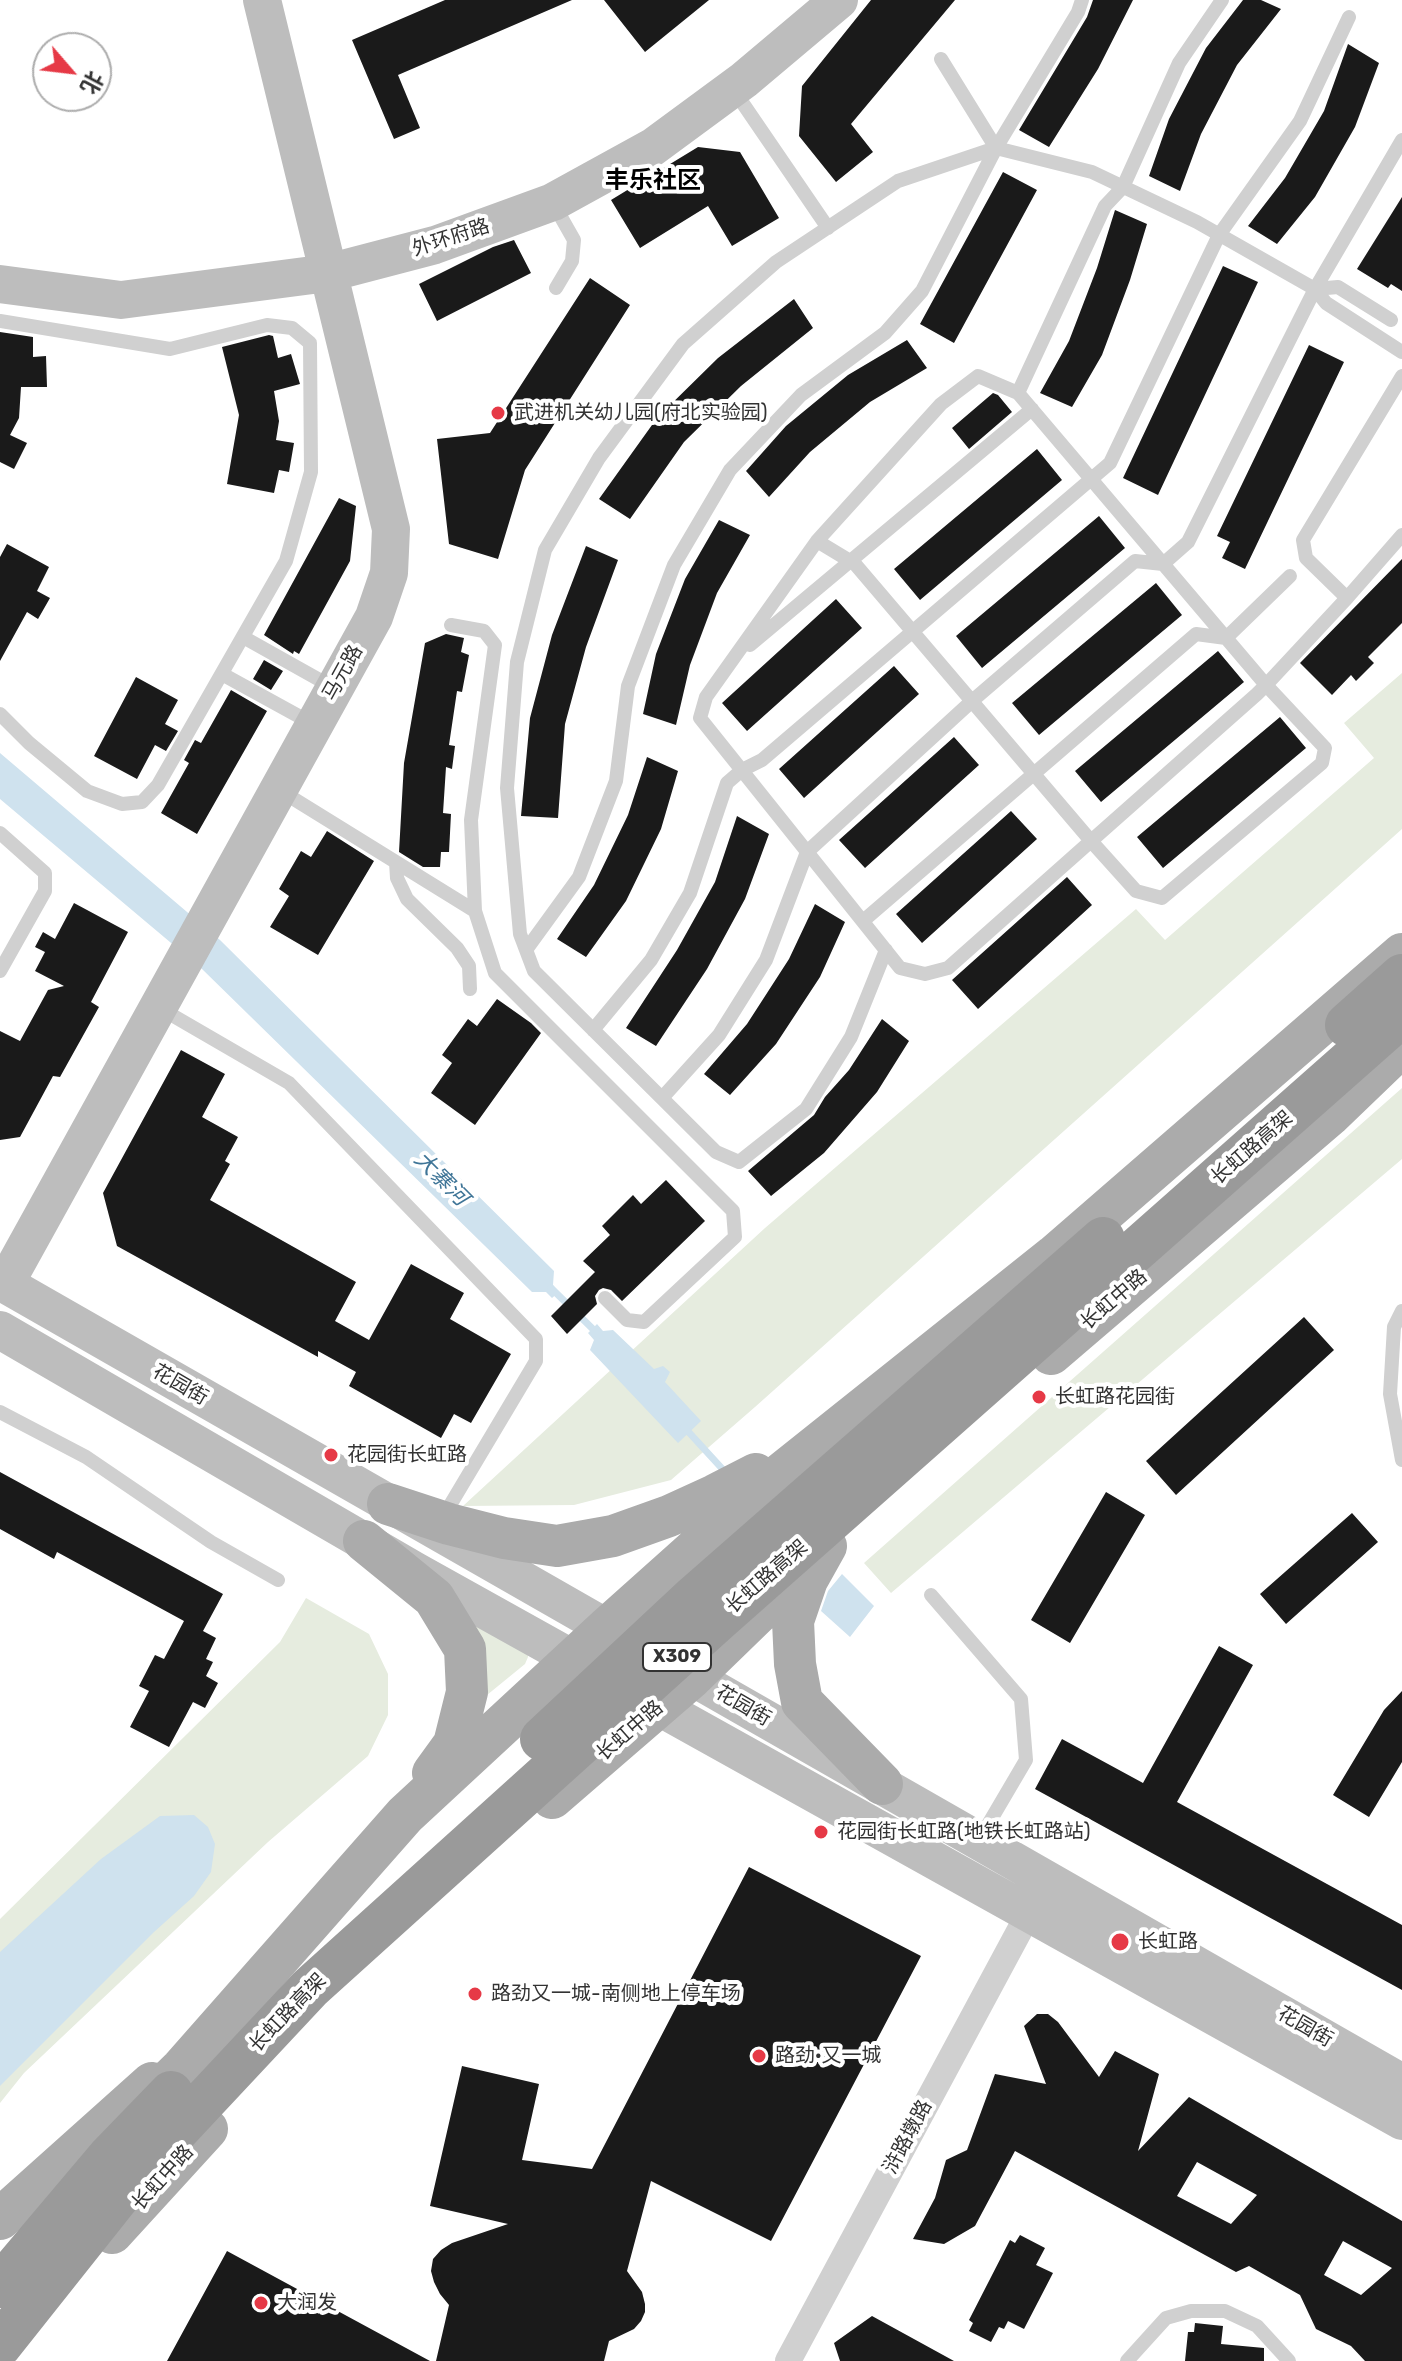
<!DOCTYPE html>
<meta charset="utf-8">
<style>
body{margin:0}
#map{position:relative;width:1402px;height:2361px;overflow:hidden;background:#fff;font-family:Rubik,"Noto Sans SC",sans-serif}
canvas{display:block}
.north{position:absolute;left:32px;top:32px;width:80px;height:80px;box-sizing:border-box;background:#fff;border:2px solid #adadad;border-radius:50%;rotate:118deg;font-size:22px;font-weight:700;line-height:32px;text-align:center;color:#333}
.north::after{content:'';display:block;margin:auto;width:28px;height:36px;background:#e63946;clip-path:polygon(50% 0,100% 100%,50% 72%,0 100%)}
</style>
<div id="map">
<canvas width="1402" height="2361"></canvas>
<div class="north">北</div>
</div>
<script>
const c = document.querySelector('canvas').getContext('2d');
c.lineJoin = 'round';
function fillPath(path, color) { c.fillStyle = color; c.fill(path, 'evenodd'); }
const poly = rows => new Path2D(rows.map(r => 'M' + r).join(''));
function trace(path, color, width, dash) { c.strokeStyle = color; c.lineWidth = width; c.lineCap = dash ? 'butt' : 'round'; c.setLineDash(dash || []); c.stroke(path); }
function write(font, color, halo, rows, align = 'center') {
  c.font = font + ' Rubik,"Noto Sans SC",sans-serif'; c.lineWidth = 8; c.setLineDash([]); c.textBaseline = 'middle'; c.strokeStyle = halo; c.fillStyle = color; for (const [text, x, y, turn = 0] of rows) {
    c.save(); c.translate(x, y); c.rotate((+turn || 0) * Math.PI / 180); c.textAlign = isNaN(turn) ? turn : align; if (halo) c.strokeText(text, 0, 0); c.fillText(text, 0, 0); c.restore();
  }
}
fillPath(poly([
 [1402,673,1402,829,755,1407,671,1480,574,1505,463,1506,765,1228,1136,909,1165,940,1374,758,1344,723],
 [1402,1088,1402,1159,891,1593,864,1563],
 [306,1598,369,1634,388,1674,388,1715,368,1756,268,1842,24,2073,0,2103,0,1919,280,1642],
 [459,1603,528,1643,528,1657,525,1664,465,1713]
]), '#e6ecdf');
fillPath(poly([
 [0,753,220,940,554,1271,553,1285,559,1292,552,1298,546,1292,532,1292,202,969,0,799],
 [597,1324,603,1331,613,1330,654,1369,663,1366,670,1372,665,1382,701,1421,678,1443,590,1350,594,1340,588,1333],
 [842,1574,874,1606,850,1637,821,1611,828,1591],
 [194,1815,208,1827,215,1844,211,1872,194,1896,154,1932,0,2086,0,1952,101,1859,160,1816]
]), '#cfe2ee');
trace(poly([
 [551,1288,599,1335],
 [684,1427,727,1474]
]), '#cfe2ee', 7);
fillPath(poly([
 [445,0,572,0,398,75,420,128,394,139,352,40],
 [604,0,709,0,645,52],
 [871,0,955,0,851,124,873,152,836,182,799,136,802,86],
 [1093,0,1133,0,1098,69,1049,147,1019,130,1087,17],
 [1243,0,1261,0,1281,9,1237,65,1201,134,1180,191,1149,176,1169,119,1206,48],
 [1348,44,1379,63,1355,127,1315,197,1277,244,1248,226,1285,178,1324,111],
 [698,147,740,152,779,218,732,246,708,206,640,248,611,200],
 [1003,172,1037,190,954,343,920,324],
 [1402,197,1402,291,1391,284,1388,288,1357,269],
 [1115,210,1147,224,1130,280,1102,355,1072,407,1040,393,1069,341,1097,268],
 [514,240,531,273,437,321,419,284,493,247],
 [1223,266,1258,282,1158,495,1123,478],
 [590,278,630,305,525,470,498,559,449,544,437,439,490,433],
 [794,299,813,328,741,386,684,442,630,519,599,499,657,418,718,358],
 [0,332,33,337,33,357,46,356,47,387,21,387,19,418,10,435,27,443,14,469,0,462],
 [269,335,273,336,278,358,291,354,300,384,274,391,279,421,276,440,294,443,289,472,279,470,274,493,227,484,239,415,222,347],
 [907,340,927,368,870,402,810,452,769,497,746,471,786,426,848,375],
 [1309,345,1344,362,1245,569,1222,558,1230,542,1217,536],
 [993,393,998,395,1012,412,969,449,952,428],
 [1037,449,1062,480,920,600,894,569],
 [339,498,356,506,350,561,299,654,294,651,293,654,264,635],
 [1099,516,1125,548,982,668,956,636],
 [719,520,750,535,717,593,690,665,676,725,643,714,656,654,685,579],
 [7,544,49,567,37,591,50,598,38,619,27,612,0,661,0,557],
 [586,546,618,560,586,647,565,724,558,818,521,816,530,718,552,635],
 [1402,559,1402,623,1368,657,1374,663,1356,681,1351,675,1332,695,1300,663],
 [1156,583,1182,615,1039,735,1012,703],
 [836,599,862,628,747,731,722,703],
 [446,634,464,638,461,652,469,655,462,692,457,691,449,745,455,746,452,769,446,767,443,813,451,814,449,852,441,852,440,867,423,867,399,852,404,763,425,643],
 [1218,651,1244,682,1101,802,1075,771],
 [264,660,283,671,271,690,253,679],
 [894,666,919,694,804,798,779,769],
 [136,677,178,700,165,724,178,731,166,751,155,745,137,779,94,756],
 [231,690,267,711,197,834,161,813,189,763,184,760,195,740,201,743],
 [1280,717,1306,748,1163,868,1137,837],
 [954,737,979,765,865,868,839,840],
 [647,757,678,771,661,829,626,901,586,957,557,939,594,885,628,815],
 [1011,811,1037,839,922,943,896,914],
 [737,816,769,834,745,899,707,969,656,1046,626,1028,677,950,715,882],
 [327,831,374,861,318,955,270,927,289,896,279,889,301,851,311,857],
 [1067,877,1092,905,978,1009,952,980],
 [74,903,128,932,91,1002,99,1007,60,1077,53,1076,20,1137,0,1140,0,1031,20,1041,48,990,64,986,35,971,45,952,35,947,43,932,55,939],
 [815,904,845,922,820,977,776,1044,730,1095,704,1074,747,1024,789,959],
 [497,999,531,1023,541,1033,475,1125,431,1093,452,1063,442,1055,468,1019,477,1026],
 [882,1019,909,1041,877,1092,824,1153,771,1196,748,1171,814,1115,825,1097,849,1070],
 [181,1050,225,1074,202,1117,238,1137,225,1161,230,1164,210,1200,356,1282,335,1321,369,1340,411,1264,464,1293,450,1319,511,1354,471,1423,454,1414,441,1438,349,1386,356,1372,318,1351,318,1357,117,1246,103,1193],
 [666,1180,705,1221,622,1301,611,1290,603,1288,599,1290,595,1296,597,1304,567,1334,551,1316,595,1272,583,1261,610,1235,602,1226,633,1195,641,1204],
 [1304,1317,1334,1350,1176,1495,1146,1461],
 [0,1472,223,1594,203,1631,216,1638,206,1659,213,1662,206,1676,218,1683,205,1708,193,1702,169,1747,130,1727,149,1691,139,1686,155,1655,164,1659,184,1621,57,1552,54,1559,0,1529],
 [1106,1492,1145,1515,1070,1643,1031,1620],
 [1352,1513,1378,1542,1286,1624,1260,1594],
 [1219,1646,1253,1665,1177,1802,1402,1925,1402,1990,1035,1789,1062,1739,1143,1783],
 [1402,1691,1402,1762,1369,1817,1333,1795,1384,1710],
 [749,1867,921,1956,771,2241,651,2181,627,2271,642,2292,645,2304,645,2312,641,2321,634,2329,609,2341,604,2361,436,2361,449,2305,440,2294,434,2282,431,2271,433,2259,441,2250,452,2243,508,2224,430,2206,462,2066,539,2084,522,2160,592,2169],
 [1037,2014,1048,2014,1058,2022,1099,2077,1115,2051,1159,2074,1138,2151,1189,2097,1402,2221,1402,2361,1365,2361,1351,2346,1316,2329,1300,2295,1249,2266,1236,2272,1015,2151,975,2226,944,2244,913,2239,935,2198,946,2160,967,2150,995,2074,1046,2084,1024,2026],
 [1197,2162,1257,2195,1231,2224,1177,2196],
 [1343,2241,1392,2268,1361,2295,1324,2275],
 [1020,2235,1045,2248,1036,2265,1053,2273,1024,2329,1008,2321,1004,2329,999,2327,991,2342,969,2331,973,2323,969,2320,1010,2240,1015,2243],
 [227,2251,430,2361,167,2361],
 [872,2316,954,2361,840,2361,834,2343],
 [1195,2323,1223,2326,1221,2344,1264,2348,1264,2361,1185,2361,1188,2332,1194,2332]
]), '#1a1a1a');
trace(poly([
 [941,59,996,148],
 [733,89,828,228],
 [553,203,574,240,572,261,556,288],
 [1315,289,1338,287,1391,320],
 [0,321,170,349,267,325,292,328,310,343,311,472,286,561,158,785,142,802,122,804,87,791,29,743,0,714],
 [1018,393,1105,206,1123,187,1179,63,1222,0],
 [817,541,855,564,1091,841,1136,891,1162,898,1322,763,1325,748,1266,685,1018,393,978,376,941,404,817,541,706,697,700,718,900,968,925,974,948,968,1091,841,1257,694,1266,685,1347,598,1402,535],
 [1347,598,1306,558,1303,540,1402,376],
 [451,625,484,631,495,645,471,820,475,911,495,973,733,1211,735,1237,644,1322,627,1320,605,1298],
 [243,637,334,688],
 [750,645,1032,409],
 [222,674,313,724],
 [281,791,475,911],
 [0,833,45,873,45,891,0,971],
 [396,862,397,878,407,899,457,948,469,966,470,989],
 [863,921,1196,634,1226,638,1290,576],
 [526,950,579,877,616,781,628,686,674,565,730,470,801,395,885,333,922,291,996,148,1078,12,1082,0],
 [886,950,851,1037,806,1109,739,1162,716,1152,534,971,520,934,507,788,517,662,545,550,599,458,683,344,776,262,898,181,996,148,1092,172,1197,222,1315,289,1326,303,1402,352],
 [158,1007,289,1083,536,1339,536,1361,443,1517],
 [593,1030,651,960,690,893,727,783,742,770,762,760,1110,463,1219,235,1300,121,1349,17],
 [662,1098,719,1035,766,960,807,852,972,701,1135,561,1163,564,1188,542,1315,289,1402,140],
 [1402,1311,1394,1327,1390,1394,1402,1460],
 [0,1412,86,1457,211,1542,278,1580],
 [931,1595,1021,1699,1026,1760,979,1840],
 [1127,2361,1166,2318,1191,2311,1225,2311,1257,2326,1289,2361]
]), '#d0d0d0', 14);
trace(poly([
 [788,2361,1029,1913]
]), '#d0d0d0', 26);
trace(poly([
 [0,284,121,300,328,273,435,245,553,202,653,147,744,80,839,0],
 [0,1281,1402,2083],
 [5,1284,374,617,389,573,391,529,262,0],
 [0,1330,415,1571,1402,2121]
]), '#bdbdbd', 38);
trace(poly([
 [1051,1354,1330,1115,1402,1046],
 [388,1504,449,1524,504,1538,557,1546,613,1536,669,1516,715,1495,756,1474],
 [364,1541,434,1598,465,1649,467,1692,454,1744,433,1773],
 [826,1546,807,1580,793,1621,795,1664,802,1702,882,1784],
 [552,1798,692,1677,793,1579],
 [136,2113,182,2068,405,1815,607,1628,767,1485,1054,1256,1402,954],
 [0,2219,152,2083],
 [112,2233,207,2129]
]), '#ababab', 42);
trace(poly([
 [1347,1025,1402,976],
 [542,1739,693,1598,1103,1239],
 [0,2286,110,2156,171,2093],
 [0,2345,135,2175,310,1988,720,1618,1402,1015]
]), '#9a9a9a', 44);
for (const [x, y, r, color] of [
 [498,413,8,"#e63946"],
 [1039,1397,8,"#e63946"],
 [331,1455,8,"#e63946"],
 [821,1832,8,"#e63946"],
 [1120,1942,10,"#e63946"],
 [475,1994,8,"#e63946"],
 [759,2056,8,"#e63946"],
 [261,2303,8,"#e63946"]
]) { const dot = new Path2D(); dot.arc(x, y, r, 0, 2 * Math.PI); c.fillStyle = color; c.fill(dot); trace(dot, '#fff', 3); }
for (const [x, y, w] of [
 [677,1657,68]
]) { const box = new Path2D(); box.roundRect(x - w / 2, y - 14, w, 28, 6); c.fillStyle = '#fff'; c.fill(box); trace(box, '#333', 2); }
write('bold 18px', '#333', null, [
 ["X309",677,1657]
]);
write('20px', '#333', '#fff', [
 ["外环府路",451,238,-18],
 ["马元路",343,673,-61],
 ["长虹路高架",1252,1148,-41],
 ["长虹中路",1114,1300,-41],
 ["花园街",180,1385,30],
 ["长虹路高架",767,1577,-41],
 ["花园街",743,1706,30],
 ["长虹中路",630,1731,-41],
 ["长虹路高架",288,2013,-46],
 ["花园街",1305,2027,30],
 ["浒路墩路",908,2137,-62],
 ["长虹中路",163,2178,-48]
]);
write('20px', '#333', '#fff', [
 ["武进机关幼儿园(府北实验园)",514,413],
 ["长虹路花园街",1055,1397],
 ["花园街长虹路",347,1455],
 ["花园街长虹路(地铁长虹路站)",837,1832],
 ["长虹路",1138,1942],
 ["路劲又一城-南侧地上停车场",491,1994],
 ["路劲·又一城",775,2056],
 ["大润发",277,2303]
], 'left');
write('italic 22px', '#3f7597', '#fff', [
 ["大寨河",441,1179,45]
]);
write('bold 24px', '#000', '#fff', [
 ["丰乐社区",653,181]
]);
</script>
